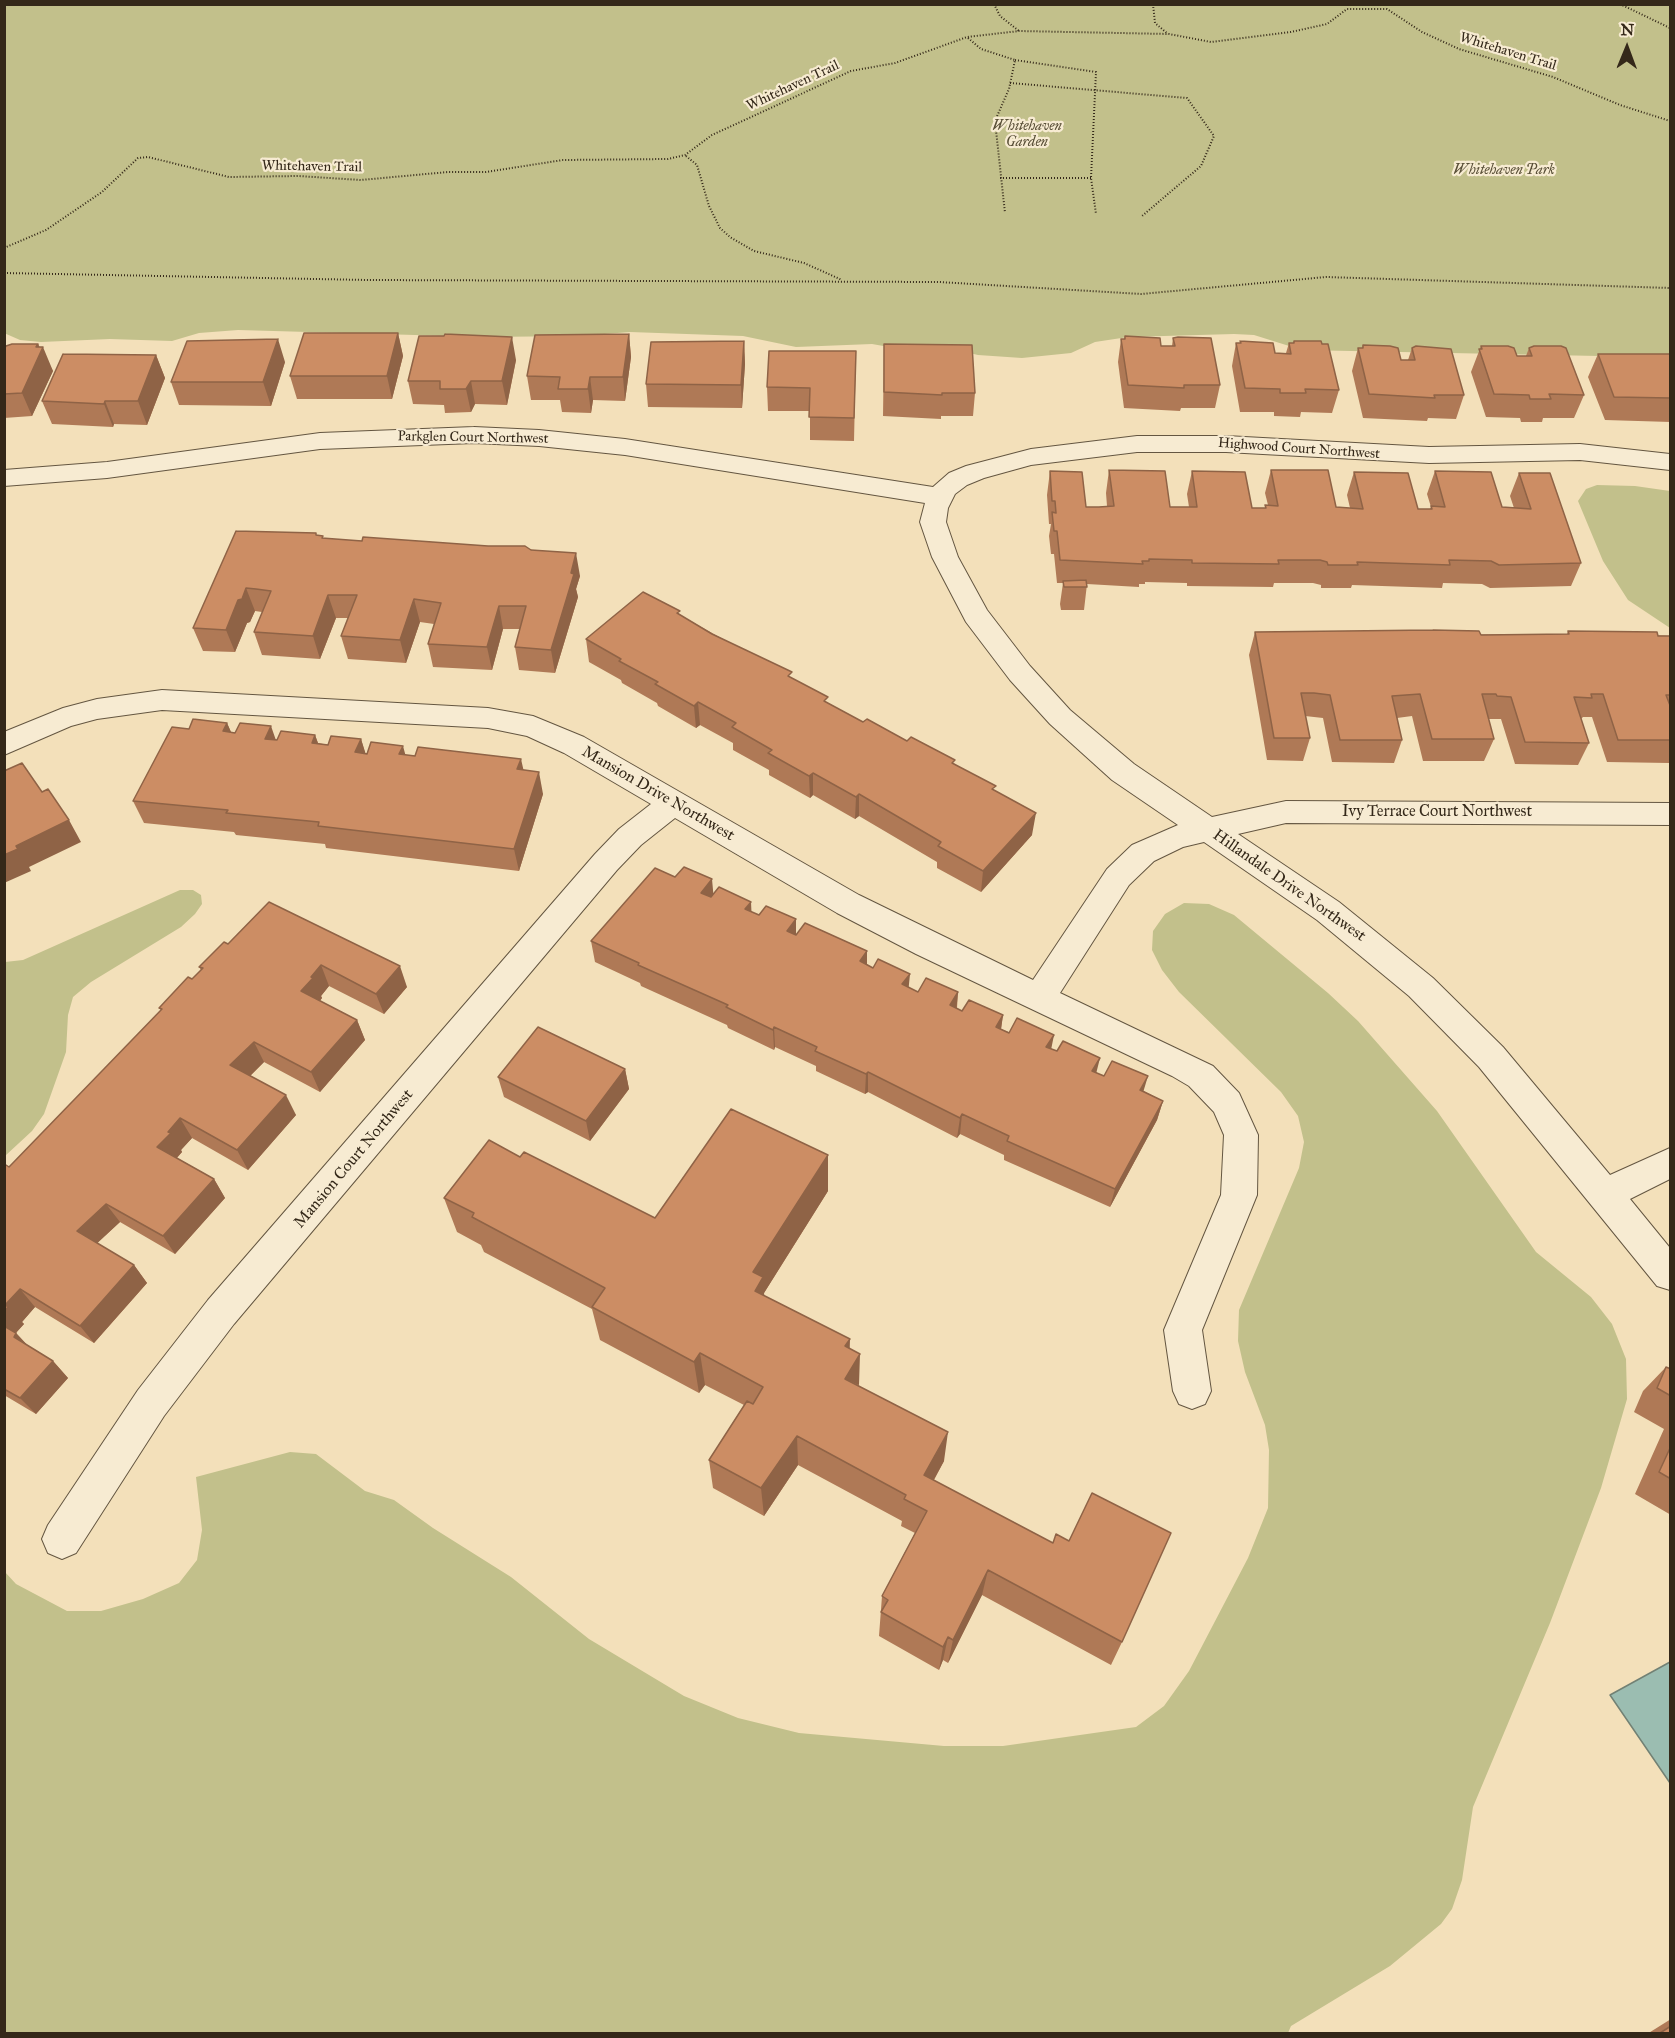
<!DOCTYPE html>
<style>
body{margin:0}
#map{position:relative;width:1675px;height:2038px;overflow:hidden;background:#f3e0ba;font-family:"IM FELL Great Primer",serif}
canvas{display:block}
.frame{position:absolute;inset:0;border:6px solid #342819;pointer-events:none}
.north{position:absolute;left:1597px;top:18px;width:60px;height:60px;-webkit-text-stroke:4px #f7ebd2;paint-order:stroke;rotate:1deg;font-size:16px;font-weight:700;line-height:24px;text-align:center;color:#342819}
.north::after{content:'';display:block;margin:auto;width:21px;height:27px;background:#342819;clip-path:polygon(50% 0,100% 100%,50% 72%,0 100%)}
</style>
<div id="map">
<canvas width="1675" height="2038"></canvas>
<div class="frame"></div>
<div class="north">N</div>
</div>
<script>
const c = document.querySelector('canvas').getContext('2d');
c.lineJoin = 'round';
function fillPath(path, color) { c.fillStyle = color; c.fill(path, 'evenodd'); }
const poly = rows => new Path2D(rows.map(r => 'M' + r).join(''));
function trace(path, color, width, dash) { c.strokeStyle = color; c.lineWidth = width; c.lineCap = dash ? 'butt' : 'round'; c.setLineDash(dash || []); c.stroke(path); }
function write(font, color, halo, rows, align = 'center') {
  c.font = font + ' "IM FELL Great Primer",serif'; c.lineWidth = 4.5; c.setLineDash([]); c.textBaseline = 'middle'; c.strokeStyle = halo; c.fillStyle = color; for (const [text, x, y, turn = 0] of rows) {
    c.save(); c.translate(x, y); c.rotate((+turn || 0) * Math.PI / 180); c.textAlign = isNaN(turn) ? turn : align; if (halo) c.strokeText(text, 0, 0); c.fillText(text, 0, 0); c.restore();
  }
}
fillPath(poly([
 [4,5,1670,5,1670,354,1599,356,1302,350,1254,335,1234,334,1128,337,1095,342,1071,353,1022,358,978,355,961,351,906,350,872,344,796,347,743,336,630,332,579,336,486,337,238,330,199,333,172,341,110,339,41,342,20,340,4,333],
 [1597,485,1635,486,1670,491,1670,628,1628,600,1603,561,1578,501,1586,489],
 [180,890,193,890,201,895,202,904,195,914,181,927,91,982,73,997,68,1015,66,1052,44,1114,32,1131,5,1156,5,962,23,960],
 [1184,903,1209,904,1234,915,1328,993,1358,1021,1437,1111,1536,1252,1591,1297,1612,1324,1626,1359,1627,1399,1601,1488,1550,1623,1473,1807,1462,1880,1452,1909,1441,1924,1390,1966,1291,2026,1288,2033,5,2033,5,1572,16,1584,67,1611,101,1611,143,1599,179,1583,197,1560,202,1530,196,1477,290,1452,316,1454,365,1491,394,1500,433,1528,511,1577,589,1639,684,1696,738,1718,799,1733,944,1746,1003,1746,1136,1727,1164,1706,1189,1671,1248,1558,1268,1508,1269,1450,1265,1425,1245,1372,1238,1341,1239,1310,1299,1168,1304,1142,1298,1116,1281,1092,1179,992,1162,970,1152,950,1153,931,1165,914]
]), '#c2c08b');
const water = poly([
 [1670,1662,1670,1783,1610,1695,1670,1662]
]);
fillPath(water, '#9bbdb1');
trace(water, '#728174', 1.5);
const minor = poly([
 [474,427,539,430,625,439,933,487,949,473,966,466,1031,449,1137,436,1226,436,1429,447,1580,444,1670,454,1670,470,1580,460,1429,463,1226,452,1137,452,1031,465,984,478,967,485,955,494,948,508,946,522,958,557,987,610,1030,666,1070,710,1134,764,1212,817,1286,801,1670,803,1670,825,1286,823,1238,834,1339,902,1433,978,1503,1047,1610,1175,1670,1148,1670,1179,1630,1199,1670,1248,1670,1290,1657,1286,1479,1067,1409,996,1317,920,1204,842,1183,847,1154,861,1129,885,1060,993,1213,1066,1239,1093,1258,1135,1257,1195,1202,1330,1211,1391,1205,1404,1192,1409,1179,1404,1173,1391,1164,1330,1221,1195,1224,1135,1214,1112,1189,1086,1172,1076,916,954,837,913,675,818,641,845,617,870,234,1324,164,1416,76,1553,62,1559,48,1553,42,1539,48,1525,138,1390,208,1300,595,854,619,829,651,804,564,753,527,736,488,728,162,710,97,719,71,726,4,755,4,732,63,708,97,699,162,690,488,708,533,716,584,737,859,895,1033,980,1107,869,1132,845,1178,825,1112,780,1050,724,1010,680,966,622,932,557,920,522,925,503,625,455,539,446,474,443,320,449,107,478,4,486,4,470,107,462,320,433,474,427]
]);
trace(minor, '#645641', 2);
trace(poly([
 [994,4,1000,16,1019,31],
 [1153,4,1155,23,1168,34],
 [1620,4,1670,28],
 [968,38,981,49,1015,60,1009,89,995,121,1005,213],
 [1015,60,1096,72,1091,178,1096,214],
 [1010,83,1187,98,1214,136,1201,166,1142,216],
 [686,156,697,165,709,206,720,228,730,237,754,251,804,263,842,280],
 [1000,178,1091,178],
 [4,248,46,230,102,192,138,158,148,157,229,177,298,176,361,180,448,172,486,172,563,160,668,159,685,155,712,135,851,71,895,63,967,37,1019,31,1169,34,1211,42,1291,32,1327,24,1347,9,1387,9,1422,32,1459,49,1553,77,1620,105,1670,121],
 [4,273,368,280,939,282,1141,294,1326,277,1670,288]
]), '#342819', 2, [1, 2]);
fillPath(minor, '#f7ebd2');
fillPath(poly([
 [398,333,403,356,392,399,297,399,290,376],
 [629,334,631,357,625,401,593,400,591,413,562,412,560,400,531,400,527,376],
 [1125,336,1161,346,1172,346,1173,338,1220,385,1215,408,1181,408,1180,411,1124,408,1118,362,1121,339,1124,339],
 [744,341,745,364,742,408,648,407,646,384],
 [1240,341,1275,353,1286,353,1289,343,1293,343,1294,341,1339,390,1332,413,1301,412,1300,417,1274,416,1274,412,1240,412,1232,366,1236,343,1240,343],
 [38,344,53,371,32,416,4,418,4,350],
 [884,344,975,393,973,416,941,416,941,419,883,416],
 [1363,345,1401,360,1408,360,1412,348,1464,395,1456,419,1428,418,1427,421,1363,418,1352,371,1358,348,1362,348],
 [1481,346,1517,356,1526,356,1529,348,1584,395,1574,418,1543,418,1542,422,1521,422,1520,418,1486,417,1471,372],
 [856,351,854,441,810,440,810,411,768,411,767,387],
 [1598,354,1671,354,1671,422,1605,420,1588,377],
 [156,355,165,378,147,425,114,424,113,427,52,424,42,401],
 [516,360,507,405,475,404,471,412,445,413,444,405,413,404,408,381],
 [285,362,271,406,179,405,171,382],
 [1109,470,1170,507,1189,507,1187,494,1192,471,1252,508,1265,508,1265,505,1268,505,1265,493,1271,470,1336,507,1350,508,1347,495,1354,472,1418,509,1430,509,1431,507,1427,494,1435,471,1502,507,1514,508,1510,496,1519,473,1581,563,1571,586,1490,588,1482,584,1443,583,1442,588,1352,585,1351,588,1321,588,1321,585,1313,583,1274,583,1273,587,1187,586,1187,583,1145,582,1145,584,1139,584,1139,587,1087,584,1084,610,1061,610,1060,604,1063,583,1057,583,1054,554,1051,554,1049,536,1051,524,1049,524,1047,495,1050,471,1086,507,1099,507,1107,506,1106,493],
 [317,535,324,539,531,550,580,576,576,589,578,597,555,673,519,670,515,647,520,629,503,629,492,670,433,667,428,644,434,624,420,622,406,663,348,659,341,636,348,618,336,618,320,659,262,655,254,632,262,612,255,611,250,622,247,623,235,652,203,651,193,628],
 [680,615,792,678,828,703,863,722,907,741,955,764,995,791,1032,835,981,892,937,868,937,862,859,816,855,819,813,795,810,798,769,775,769,770,733,750,733,743,700,725,696,728,658,706,657,703,622,683,621,680,589,662,586,639],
 [1568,631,1671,636,1671,761,1669,763,1607,762,1592,717,1583,717,1581,719,1589,743,1578,765,1515,764,1501,719,1488,719,1494,739,1484,761,1423,761,1412,716,1397,718,1402,740,1394,763,1332,762,1323,718,1305,716,1310,738,1303,761,1267,760,1249,655,1255,632,1524,635,1567,634],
 [227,723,231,732,276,740,315,735,318,743,328,745,361,739,365,753,405,755,523,770,543,794,519,871,326,848,325,844,236,835,234,832,144,823,133,801,189,729],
 [675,877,752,912,796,934,867,951,867,965,918,992,958,992,957,1008,962,1011,1003,1015,1001,1029,1051,1049,1096,1073,1144,1091,1163,1101,1157,1120,1110,1207,1004,1160,1004,1155,960,1134,957,1138,868,1092,865,1094,816,1071,816,1066,775,1047,774,1050,728,1028,727,1025,641,986,640,983,595,962,591,941],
 [269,902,407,987,384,1014,329,986,321,996,322,998,320,1001,357,1020,365,1040,320,1092,264,1062,250,1076,296,1115,248,1170,192,1138,181,1150,182,1152,177,1158,214,1179,225,1198,175,1254,120,1222,97,1243,134,1265,147,1283,94,1343,35,1307,22,1322,24,1324,16,1333,27,1345,53,1361,68,1378,36,1414,4,1395,4,1167,9,1167,161,1010,159,1008,192,979,201,970,199,967,228,944],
 [625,1069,629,1089,590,1141,504,1097,498,1077],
 [520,1157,655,1218,828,1191,764,1293,764,1296,849,1349,859,1386,944,1461,934,1480,1122,1642,1111,1665,982,1595,948,1663,943,1660,939,1670,879,1636,882,1596,915,1533,901,1526,902,1521,798,1465,764,1516,713,1488,709,1460,744,1405,705,1385,699,1393,600,1340,592,1309,484,1252,481,1245,457,1232,444,1198],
 [1666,1367,1671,1369,1671,1515,1635,1494,1664,1429,1634,1412,1643,1391],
 [1671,2019,1671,2034,1647,2034]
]), '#af7956');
fillPath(poly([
 [398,333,403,356,392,399,387,376],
 [629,334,631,357,625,401,623,377],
 [512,337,516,360,507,405,502,381],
 [278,339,285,362,271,406,263,382],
 [744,341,745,364,742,408,741,385],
 [38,344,41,352,43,347,53,371,32,416,22,393],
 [156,355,165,378,147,425,138,401],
 [590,377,593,400,591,413,588,389],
 [471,381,475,404,471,412,466,389],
 [105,401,114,424,113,427,104,404],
 [576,553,580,576,576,589,578,597,555,673,551,650],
 [246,588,255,611,250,622,247,623,235,652,226,630,238,600],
 [328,595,336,618,320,659,313,636],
 [414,599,420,622,406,663,400,640],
 [499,606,503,629,492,670,487,647],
 [698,702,700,725,696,728,694,706],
 [227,723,237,746,223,731],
 [271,726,279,749,265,739],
 [315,735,323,757,312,743],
 [361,739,368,761,355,752],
 [403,746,409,768,399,754],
 [521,759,526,781,517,769],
 [539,772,543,794,519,871,514,849],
 [813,773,813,795,810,798,809,776],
 [859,794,859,816,855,819,856,797],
 [1036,813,1032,835,981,892,983,871],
 [69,820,81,842,29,867,31,871,4,883,4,855,16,846],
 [712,879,714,901,701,893],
 [751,902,752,923,745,909],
 [796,919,796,940,787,931],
 [867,951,867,972,860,961],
 [321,965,329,986,321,996,322,998,310,1012,301,991,311,977],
 [400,966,407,987,384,1014,376,994],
 [910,974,908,994,902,984],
 [958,992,956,1013,950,1005],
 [1003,1015,1000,1036,996,1027],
 [357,1020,365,1040,320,1092,311,1072],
 [774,1027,775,1047,774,1050,773,1030],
 [1054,1035,1050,1055,1046,1047],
 [254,1042,264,1062,241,1085,230,1065],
 [1100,1058,1095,1078,1092,1071],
 [625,1069,629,1089,590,1141,586,1121],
 [868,1072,868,1092,865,1094,866,1074],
 [1148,1076,1142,1096,1140,1090],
 [286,1095,296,1115,248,1170,237,1150],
 [1163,1101,1157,1120,1110,1207,1115,1189],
 [962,1114,960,1134,957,1138,960,1118],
 [180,1118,192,1138,181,1150,182,1152,169,1166,157,1147,168,1132],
 [828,1155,828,1191,764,1293,766,1310,758,1324,753,1272],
 [214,1179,225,1198,175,1254,163,1236],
 [106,1204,120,1222,91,1249,77,1231],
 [134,1265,147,1283,94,1343,80,1326],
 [20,1289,35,1307,22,1322,24,1324,12,1337,4,1329,5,1305],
 [16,1333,32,1350,14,1337],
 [850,1339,849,1371,845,1346],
 [700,1353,705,1385,699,1393,694,1362],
 [860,1354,859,1385,845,1379],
 [53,1361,68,1378,36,1414,20,1398],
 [948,1432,944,1461,921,1503,924,1475],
 [797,1436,798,1465,764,1516,761,1488],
 [988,1570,982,1595,948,1663,953,1640],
 [948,1637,943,1660,939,1670,943,1647]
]), '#8f6346');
const building = poly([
 [304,333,398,333,387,376,290,376,304,333],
 [445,334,512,337,502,381,471,381,466,389,440,389,440,381,408,381,419,336,444,336,445,334],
 [629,334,623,377,590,377,588,389,558,389,560,377,527,376,535,335,629,334],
 [1125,336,1160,338,1161,346,1175,346,1173,338,1178,337,1211,338,1220,385,1184,385,1184,388,1128,385,1121,339,1125,339,1125,336],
 [278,339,263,382,171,382,187,341,278,339],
 [744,341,741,385,646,384,651,342,744,341],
 [1240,341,1273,343,1275,353,1291,354,1289,343,1294,343,1294,341,1321,341,1322,344,1328,344,1339,390,1305,389,1306,393,1280,393,1280,389,1245,388,1236,343,1241,343,1240,341],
 [12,344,38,344,36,347,43,347,22,393,4,394,4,350,6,346,12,344],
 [884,344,972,345,975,393,942,393,942,395,884,392,884,344],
 [1363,345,1390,346,1398,348,1401,360,1415,360,1412,348,1416,346,1451,349,1464,395,1434,395,1435,398,1369,394,1358,348,1363,348,1363,345],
 [1481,346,1508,346,1514,348,1517,356,1532,356,1529,348,1534,346,1561,346,1566,348,1584,395,1549,394,1551,399,1530,399,1529,395,1494,394,1479,349,1482,349,1481,346],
 [769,351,856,351,854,418,809,417,810,388,767,387,769,351],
 [63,354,156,355,138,401,105,401,104,404,42,401,63,354],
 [1598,354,1671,354,1671,398,1614,397,1598,354],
 [1109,470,1165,471,1170,507,1197,507,1192,471,1245,472,1252,508,1266,508,1265,505,1278,506,1271,470,1328,470,1336,507,1363,509,1354,472,1408,473,1418,509,1432,509,1431,506,1445,507,1435,471,1491,472,1502,507,1531,509,1519,473,1550,473,1581,563,1499,565,1491,561,1449,560,1450,565,1357,562,1358,565,1328,565,1327,562,1320,560,1278,560,1279,564,1192,563,1192,560,1149,559,1149,561,1142,561,1143,564,1060,560,1057,531,1054,531,1052,512,1056,513,1055,501,1052,501,1050,471,1082,472,1086,507,1099,507,1114,506,1109,470],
 [236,531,316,533,316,535,323,536,322,538,362,541,363,537,488,546,525,546,531,550,576,553,571,573,574,574,551,650,515,647,526,606,499,606,487,647,428,644,441,603,414,599,400,640,341,636,357,595,328,595,313,636,254,632,271,591,256,589,246,588,242,599,238,600,226,630,193,628,236,531],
 [1086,580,1087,587,1064,587,1063,581,1086,580],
 [643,592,680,611,677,613,712,634,792,672,788,676,828,697,824,701,863,722,867,719,907,741,911,737,955,760,952,763,996,786,992,789,1036,813,983,871,938,846,941,842,859,794,856,797,813,773,809,776,768,753,772,750,732,727,736,723,698,702,694,706,655,684,658,682,619,661,621,659,586,639,643,592],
 [1433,630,1479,631,1481,635,1569,634,1568,631,1657,632,1658,636,1671,636,1671,695,1666,695,1671,708,1671,740,1618,740,1603,694,1591,694,1592,698,1574,697,1589,743,1525,742,1511,697,1497,696,1496,694,1482,694,1494,739,1432,739,1420,694,1392,696,1402,740,1340,740,1330,695,1314,693,1301,693,1310,738,1274,738,1255,632,1433,630],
 [193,719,227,723,223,731,235,733,240,723,271,726,265,739,277,740,281,731,315,735,312,743,328,745,331,736,361,739,355,752,367,754,371,742,403,746,399,754,415,756,418,747,521,759,517,769,539,772,514,849,318,826,319,822,226,813,228,810,133,801,172,727,189,729,193,719],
 [22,763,42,792,48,789,69,820,16,846,18,849,4,855,4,771,22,763],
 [684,867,712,879,701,893,711,897,719,887,751,902,745,909,759,915,766,906,796,919,787,931,796,935,805,923,867,951,860,961,873,968,878,959,910,974,902,984,918,992,926,978,958,992,950,1005,962,1011,969,1000,1003,1015,996,1027,1009,1033,1017,1018,1054,1035,1046,1047,1057,1051,1063,1041,1100,1058,1092,1071,1104,1076,1112,1061,1148,1076,1140,1090,1163,1101,1115,1189,1007,1141,1009,1136,962,1114,960,1118,868,1072,866,1074,815,1051,817,1047,774,1027,773,1030,726,1007,728,1005,638,965,639,963,591,941,655,868,675,877,684,867],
 [269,902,400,966,376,994,321,965,311,977,313,978,301,991,357,1020,311,1072,254,1042,230,1065,286,1095,237,1150,180,1118,168,1132,171,1133,157,1147,214,1179,163,1236,106,1204,77,1231,134,1265,80,1326,20,1289,5,1305,8,1307,4,1311,4,1167,6,1165,9,1167,162,1009,159,1008,188,977,192,979,203,968,199,967,224,942,228,944,269,902],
 [538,1027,625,1069,586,1121,498,1077,538,1027],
 [731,1109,828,1155,753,1272,763,1277,755,1291,850,1339,845,1346,860,1354,845,1379,948,1432,924,1475,1053,1543,1056,1534,1069,1541,1092,1493,1171,1533,1122,1642,988,1570,953,1640,948,1637,943,1647,881,1612,888,1600,882,1596,927,1511,904,1499,906,1495,797,1436,761,1488,709,1460,747,1401,753,1404,763,1387,700,1353,694,1362,592,1307,605,1288,472,1217,474,1213,444,1198,489,1140,520,1157,524,1152,655,1218,731,1109],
 [4,1326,16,1333,14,1337,53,1361,20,1398,4,1389,4,1326],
 [1666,1367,1671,1369,1671,1396,1657,1388,1666,1367],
 [1671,1446,1671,1479,1659,1472,1671,1446],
 [1671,2026,1671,2034,1660,2034,1660,2033,1671,2026]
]);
fillPath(building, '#cc8d64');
trace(building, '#8f6346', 1.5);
write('14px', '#342819', '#f7ebd2', [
 ["Whitehaven Trail",1508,52,17],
 ["Whitehaven Trail",793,86,-25],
 ["Whitehaven Trail",312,167,1],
 ["Parkglen Court Northwest",473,438,1],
 ["Highwood Court Northwest",1299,449,4]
]);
write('italic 14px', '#584e36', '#f7ebd2', [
 ["Whitehaven",1027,127],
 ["Garden",1027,143],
 ["Whitehaven Park",1504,171]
]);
write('16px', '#342819', '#f7ebd2', [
 ["Mansion Drive Northwest",658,794,30],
 ["Ivy Terrace Court Northwest",1437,812],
 ["Hillandale Drive Northwest",1289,886,35],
 ["Mansion Court Northwest",354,1159,-50]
]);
</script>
